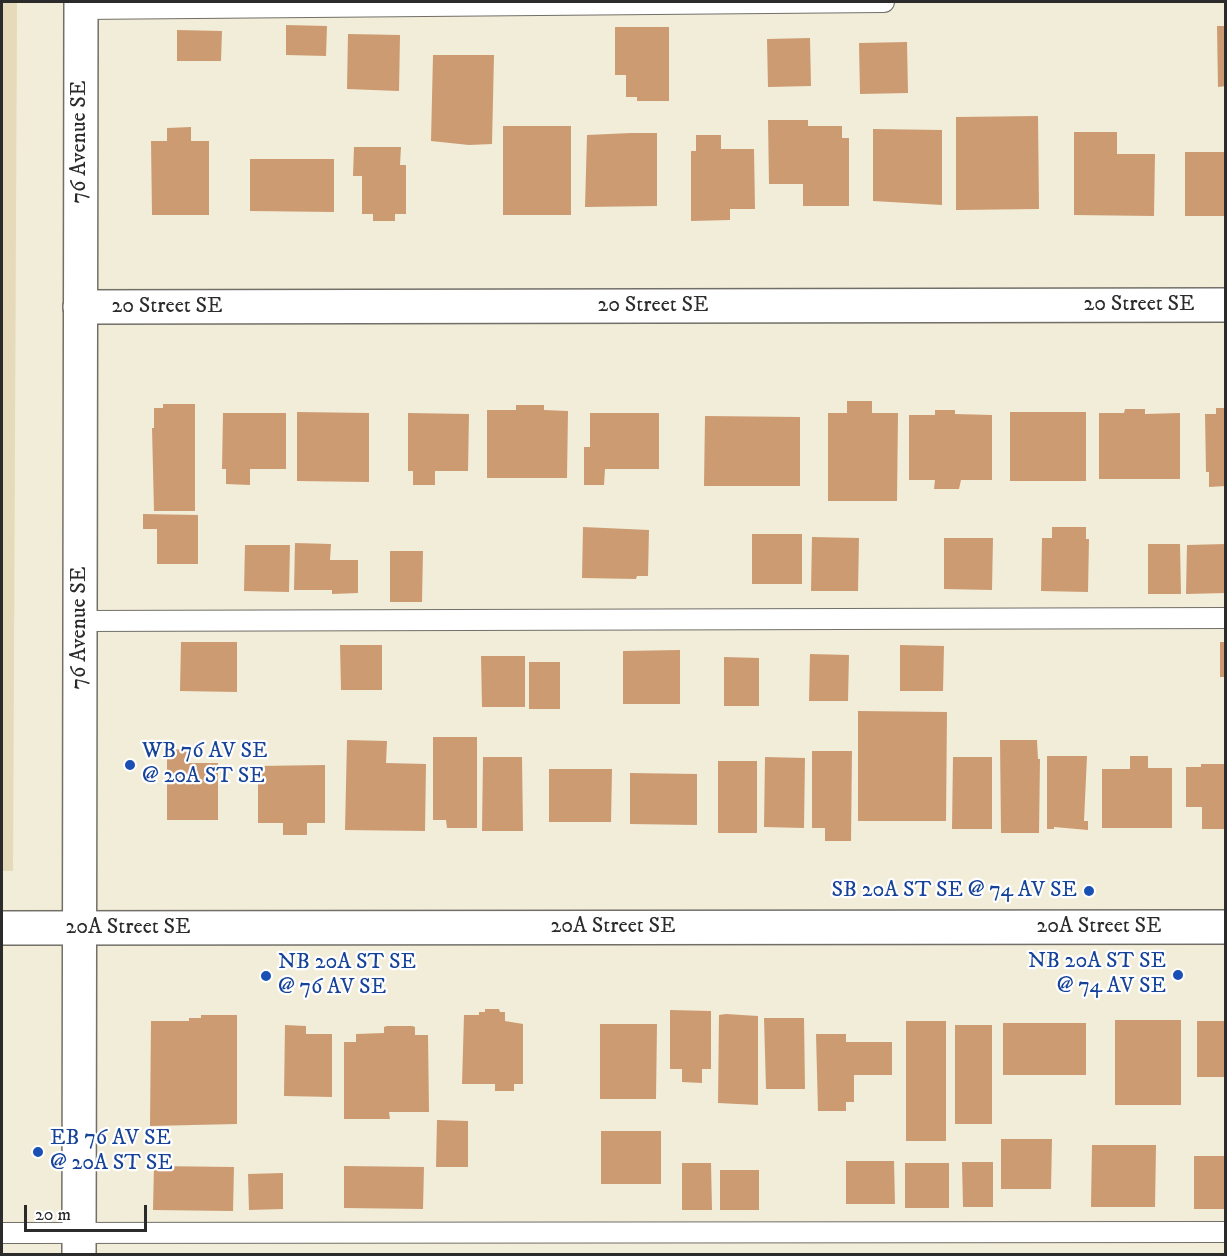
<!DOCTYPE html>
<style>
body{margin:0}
#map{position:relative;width:1227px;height:1256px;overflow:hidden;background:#f2edd8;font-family:"IM FELL DW Pica",serif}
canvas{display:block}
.frame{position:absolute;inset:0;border:3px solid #2b2b2b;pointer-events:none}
.scale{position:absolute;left:24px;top:1205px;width:123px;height:27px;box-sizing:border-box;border:3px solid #2b2b2b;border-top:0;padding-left:8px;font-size:18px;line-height:21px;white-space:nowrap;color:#2b2b2b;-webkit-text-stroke:4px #fff;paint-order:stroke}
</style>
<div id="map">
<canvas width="1227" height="1256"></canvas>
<div class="frame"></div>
<div class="scale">20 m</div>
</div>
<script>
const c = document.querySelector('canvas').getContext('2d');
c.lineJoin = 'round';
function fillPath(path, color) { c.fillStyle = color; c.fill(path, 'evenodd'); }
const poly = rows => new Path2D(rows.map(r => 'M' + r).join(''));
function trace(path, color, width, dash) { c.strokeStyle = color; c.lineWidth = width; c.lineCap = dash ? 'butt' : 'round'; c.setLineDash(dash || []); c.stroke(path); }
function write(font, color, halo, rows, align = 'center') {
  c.font = font + ' "IM FELL DW Pica",serif'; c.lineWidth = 4.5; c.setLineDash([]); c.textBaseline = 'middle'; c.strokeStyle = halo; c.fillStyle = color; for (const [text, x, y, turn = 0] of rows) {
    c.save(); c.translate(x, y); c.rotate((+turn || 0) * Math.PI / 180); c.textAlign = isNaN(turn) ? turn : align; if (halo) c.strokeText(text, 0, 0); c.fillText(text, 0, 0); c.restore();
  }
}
fillPath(poly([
 [2,2,17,2,13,871,2,871]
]), '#e5daba');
fillPath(poly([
 [286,25,327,26,326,56,286,55],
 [1217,26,1226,26,1226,86,1218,87],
 [615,27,669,27,669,101,637,101,637,97,626,97,626,75,615,75],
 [177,30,222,31,221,61,177,61],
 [348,34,400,35,399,91,347,89],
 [810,38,811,86,768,87,767,39],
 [907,42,908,93,860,94,859,43],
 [433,55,494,55,492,144,469,145,431,141],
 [1038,116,1039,209,956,210,956,117],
 [768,120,808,120,808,126,842,126,842,138,849,138,849,206,803,206,803,184,769,184],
 [503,126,571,126,571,215,503,215],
 [191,127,191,141,209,141,209,215,152,215,151,141,167,141,167,128],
 [873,129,942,130,942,205,873,201],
 [1074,132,1117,132,1117,154,1155,154,1154,216,1074,215],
 [631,133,657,133,657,206,585,207,587,135],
 [696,135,721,135,721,149,754,149,755,209,730,209,730,220,691,221,691,151,696,151],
 [354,147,401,147,400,165,406,165,406,214,395,214,395,221,373,221,373,214,362,214,362,176,353,176],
 [1185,152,1226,152,1226,216,1185,216],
 [250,159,334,159,334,212,250,211],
 [847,401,872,401,872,413,898,413,897,501,828,501,828,413,847,413],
 [163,404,195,404,195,511,154,511,152,428,154,428,154,408,163,408],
 [516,405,544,405,544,410,568,411,567,478,487,478,487,410,516,410],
 [1216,408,1226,408,1226,486,1209,487,1209,472,1206,472,1205,414,1216,414],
 [1125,409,1145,409,1145,414,1180,413,1180,479,1099,479,1099,413,1124,413],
 [935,410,955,410,955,414,992,415,992,480,961,480,959,489,934,489,935,480,909,480,909,415,935,415],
 [297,412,369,413,369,482,297,481],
 [1010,412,1086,412,1086,481,1010,481],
 [223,413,286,413,286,469,250,469,250,485,226,484,226,469,222,469],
 [408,413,469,414,468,471,435,471,435,485,413,485,413,471,408,471],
 [590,413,659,413,659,469,605,469,604,485,584,485,584,447,590,447],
 [705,416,800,417,800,486,704,486],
 [143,514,198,515,198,564,157,564,157,529,143,529],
 [583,527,649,530,648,576,637,576,636,579,582,578],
 [1052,527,1086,527,1086,539,1089,539,1088,592,1041,591,1042,538,1052,538],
 [752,534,802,534,802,584,752,584],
 [812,537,859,538,858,591,811,591],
 [944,538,993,538,992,590,944,589],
 [295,543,331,544,330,560,358,560,358,593,332,594,332,590,294,590],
 [1148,544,1180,544,1181,594,1148,594],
 [1226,544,1226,593,1186,594,1187,545],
 [245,545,290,545,289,592,244,591],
 [390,551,423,551,422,602,390,602],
 [181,642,237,642,237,692,180,691],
 [1220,642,1226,642,1226,677,1220,677],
 [340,645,382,645,382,690,341,690],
 [900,645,944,646,943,691,900,691],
 [680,650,680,704,623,704,623,651],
 [810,654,849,655,848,701,809,701],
 [481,656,525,656,525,707,482,707],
 [724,657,759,658,759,706,724,706],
 [529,662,560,662,560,709,529,709],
 [858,711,947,712,946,821,858,821],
 [433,737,477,737,477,828,447,828,446,820,433,820],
 [347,740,387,741,386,763,426,764,425,831,345,830],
 [1000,740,1037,740,1038,759,1040,759,1039,833,1001,833],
 [188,749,188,763,218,763,218,820,167,820,167,750],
 [812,751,852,751,851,841,825,841,825,828,812,828],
 [1047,756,1087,756,1084,821,1088,821,1088,830,1054,827,1054,829,1047,829],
 [1130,756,1148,756,1148,768,1172,768,1172,828,1102,828,1102,769,1130,769],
 [483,757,522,757,523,831,482,831],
 [765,757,805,758,804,828,764,827],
 [953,757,992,757,992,829,952,829],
 [718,761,757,761,757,833,718,833],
 [1201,764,1226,764,1226,829,1202,829,1202,807,1186,807,1186,767,1201,767],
 [325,765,325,823,307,823,307,835,283,835,283,823,258,823,258,766],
 [549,769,612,769,611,822,549,822],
 [630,773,697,774,697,825,630,824],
 [485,1009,499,1009,500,1012,505,1012,505,1021,523,1024,523,1084,514,1084,514,1091,495,1091,495,1084,462,1084,464,1015,479,1015,479,1012,485,1012],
 [670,1010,711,1011,711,1069,702,1069,702,1083,682,1082,682,1069,670,1069],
 [726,1014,758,1016,758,1105,718,1103,719,1015],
 [201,1015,237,1015,237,1124,150,1126,151,1021,189,1021,189,1018,201,1018],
 [764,1018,804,1018,805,1089,766,1089],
 [1115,1020,1181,1020,1181,1105,1115,1105],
 [906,1021,946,1021,946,1141,906,1141],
 [1197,1021,1226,1021,1226,1077,1197,1077],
 [1003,1023,1086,1023,1086,1075,1003,1075],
 [600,1024,657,1024,656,1099,600,1099],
 [285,1025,306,1026,306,1034,332,1034,332,1097,284,1096],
 [955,1025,992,1025,992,1124,955,1124],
 [387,1026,412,1026,415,1027,415,1035,428,1035,429,1112,389,1112,390,1119,344,1119,344,1042,356,1042,356,1034,384,1033,384,1027],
 [816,1034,846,1034,846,1042,892,1042,892,1075,854,1075,854,1102,846,1102,846,1111,818,1111],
 [437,1120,468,1121,468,1167,436,1167],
 [601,1131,661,1131,661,1184,601,1184],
 [1001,1139,1052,1139,1051,1189,1001,1189],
 [1092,1145,1156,1145,1155,1207,1091,1207],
 [1194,1156,1226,1156,1226,1209,1194,1209],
 [846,1161,894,1161,895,1204,846,1204],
 [962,1162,993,1162,993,1207,963,1207],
 [682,1163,711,1163,712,1210,682,1210],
 [905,1163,949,1163,949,1208,905,1208],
 [154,1166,234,1167,233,1211,153,1210],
 [344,1166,424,1167,423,1209,344,1208],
 [720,1170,759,1170,759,1210,720,1210],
 [283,1173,283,1209,249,1210,248,1174]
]), '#cc9b72');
const lane = poly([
 [81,9,884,2],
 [79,621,1226,618],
 [2,1233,1226,1232]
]);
const street = poly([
 [80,307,1226,305],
 [2,928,1226,927]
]);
const secondary = poly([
 [79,1254,81,2]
]);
trace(lane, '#716f68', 22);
trace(street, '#716f68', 36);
trace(secondary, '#716f68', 36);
trace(lane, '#fff', 20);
trace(street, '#fff', 33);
trace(secondary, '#fff', 33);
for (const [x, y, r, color] of [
 [130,765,6,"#1a4fb4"],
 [1089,891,6,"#1a4fb4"],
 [1178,975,6,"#1a4fb4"],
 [266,976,6,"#1a4fb4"],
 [38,1152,6,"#1a4fb4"]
]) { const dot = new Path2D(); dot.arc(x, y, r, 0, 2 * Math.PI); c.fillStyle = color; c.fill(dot); trace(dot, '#fff', 2); }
write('22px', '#2b2b2b', '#fff', [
 ["76 Avenue SE",80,142,-90],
 ["20 Street SE",1139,305],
 ["20 Street SE",653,306],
 ["20 Street SE",167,307],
 ["76 Avenue SE",80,628,-90],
 ["20A Street SE",613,927],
 ["20A Street SE",1099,927],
 ["20A Street SE",128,928]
]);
write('22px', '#164399', '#fff', [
 ["WB 76 AV SE",142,752],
 ["@ 20A ST SE",142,777],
 ["SB 20A ST SE @ 74 AV SE",1077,891,"right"],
 ["NB 20A ST SE",1166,962,"right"],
 ["@ 74 AV SE",1166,987,"right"],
 ["NB 20A ST SE",278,963],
 ["@ 76 AV SE",278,988],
 ["EB 76 AV SE",50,1139],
 ["@ 20A ST SE",50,1164]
], 'left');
</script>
